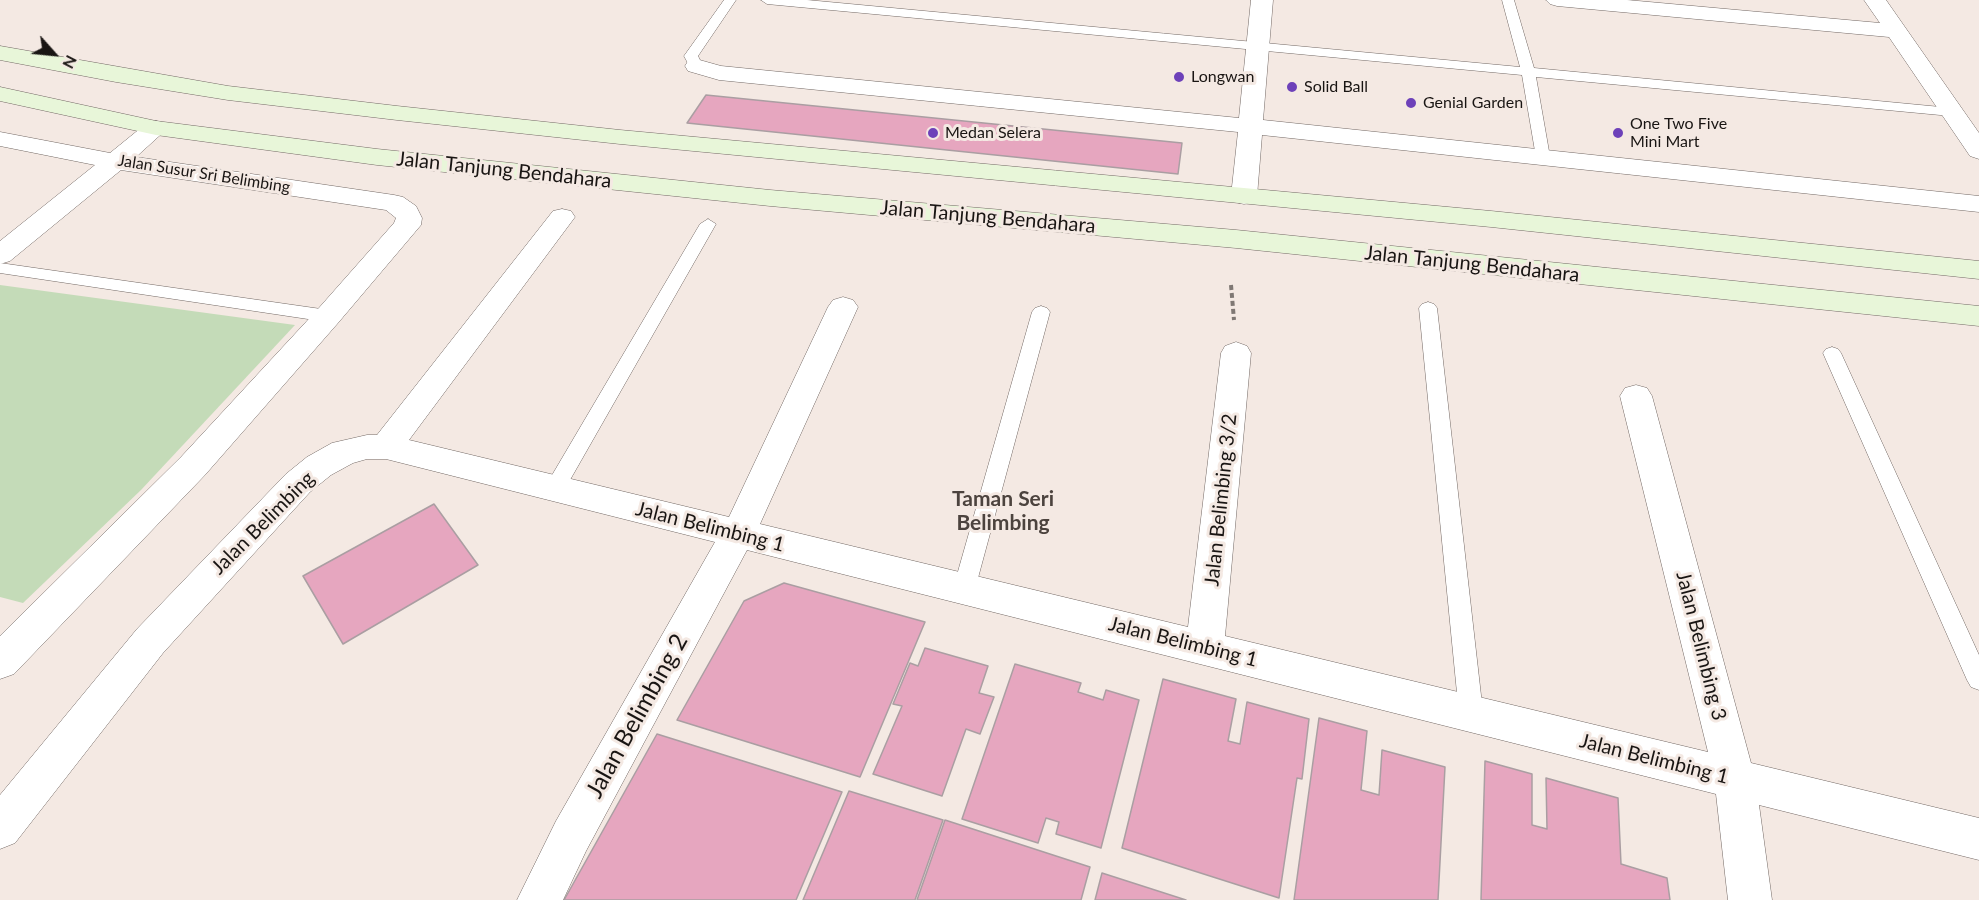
<!DOCTYPE html>
<style>
body{margin:0}
#map{position:relative;width:1979px;height:900px;overflow:hidden;background:#f4e9e3;font-family:Lato,sans-serif}
canvas{display:block}
.north{position:absolute;left:24px;top:24px;width:60px;height:60px;-webkit-text-stroke:4px #f4e9e3;paint-order:stroke;rotate:117deg;font-size:16px;font-weight:700;line-height:24px;text-align:center;color:#191513}
.north::after{content:'';display:block;margin:auto;width:21px;height:27px;background:#191513;clip-path:polygon(50% 0,100% 100%,50% 72%,0 100%)}
</style>
<div id="map">
<canvas width="1979" height="900"></canvas>
<div class="north">N</div>
</div>
<script>
const c = document.querySelector('canvas').getContext('2d');
c.lineJoin = 'round';
function fillPath(path, color) { c.fillStyle = color; c.fill(path, 'evenodd'); }
const poly = rows => new Path2D(rows.map(r => 'M' + r).join(''));
function trace(path, color, width, dash) { c.strokeStyle = color; c.lineWidth = width; c.lineCap = dash ? 'butt' : 'round'; c.setLineDash(dash || []); c.stroke(path); }
function write(font, color, halo, rows, align = 'center') {
  c.font = font + ' Lato,sans-serif'; c.lineWidth = 6; c.setLineDash([]); c.textBaseline = 'middle'; c.strokeStyle = halo; c.fillStyle = color; for (const [text, x, y, turn = 0] of rows) {
    c.save(); c.translate(x, y); c.rotate((+turn || 0) * Math.PI / 180); c.textAlign = isNaN(turn) ? turn : align; if (halo) c.strokeText(text, 0, 0); c.fillText(text, 0, 0); c.restore();
  }
}
fillPath(poly([
 [0,285,295,325,141,490,23,603,0,597]
]), '#c4dbb8');
const building = poly([
 [706,95,1182,143,1178,174,687,123,706,95],
 [434,504,478,565,343,644,303,576,434,504],
 [784,583,925,622,860,777,677,720,744,601,784,583],
 [925,648,988,666,979,693,994,697,980,734,966,729,942,796,873,774,902,706,893,704,910,663,918,666,925,648],
 [1015,664,1081,683,1078,692,1103,700,1106,690,1139,700,1101,848,1056,834,1059,822,1046,818,1038,843,962,819,1015,664],
 [1163,679,1236,699,1228,741,1240,744,1247,702,1309,719,1302,779,1297,778,1279,898,1122,848,1163,679],
 [1319,718,1367,731,1361,790,1379,795,1382,750,1445,767,1438,900,1294,900,1319,718],
 [657,734,842,792,796,900,564,900,657,734],
 [1485,761,1532,774,1532,825,1547,829,1546,778,1618,798,1621,864,1667,878,1670,900,1481,900,1485,761],
 [849,791,943,820,915,900,803,900,849,791],
 [945,820,1090,867,1081,900,917,900,945,820],
 [1102,873,1186,900,1095,900,1102,873]
]);
fillPath(building, '#e6a6bf');
trace(building, '#aa9ea2', 1.5);
const lane = poly([
 [724,0,736,0,698,56,703,66,701,69,691,69,684,56,724,0],
 [761,0,807,0,1520,67,1502,0,1514,0,1534,68,1951,108,1958,112,1951,116,1536,77,1550,157,1543,161,1536,157,1522,75,767,4,761,0],
 [708,219,716,224,562,494,555,496,548,494,545,488,548,482,700,224,708,219],
 [0,263,328,310,334,312,337,316,334,320,328,322,0,273,0,263],
 [1428,302,1434,304,1437,308,1483,713,1479,721,1471,724,1463,721,1459,713,1419,308,1422,304,1428,302],
 [1041,306,1047,308,1050,312,975,589,972,595,964,598,956,595,953,589,1032,312,1035,308,1041,306],
 [1832,347,1838,349,1841,353,1979,655,1979,690,1971,687,1967,680,1823,353,1826,349,1832,347]
]);
const street = poly([
 [1251,0,1273,0,1263,120,1979,196,1979,212,1262,135,1257,196,1253,202,1244,204,1235,202,1231,196,1238,132,719,80,688,71,685,66,688,61,696,59,721,66,1239,118,1251,0],
 [1546,0,1627,0,1880,23,1864,0,1886,0,1979,133,1979,159,1970,156,1889,37,1557,6,1550,4,1546,0],
 [156,121,165,123,168,128,136,157,394,195,403,197,416,206,422,218,421,225,338,323,205,475,14,674,0,679,0,636,181,457,318,309,394,223,396,218,386,210,121,170,10,261,0,264,0,241,95,165,0,146,0,132,110,153,147,123,156,121],
 [562,209,571,211,575,217,409,440,729,517,828,307,833,300,843,297,853,300,858,307,760,524,1188,627,1221,353,1225,346,1236,342,1247,346,1251,353,1225,636,1708,752,1620,396,1625,388,1636,385,1647,388,1652,396,1751,763,1979,818,1979,860,1759,805,1772,900,1728,900,1716,794,747,550,586,851,563,900,517,900,556,821,715,542,386,459,367,459,353,463,331,475,310,492,163,653,15,843,0,849,0,795,137,629,286,474,307,457,332,443,367,435,377,435,553,211,562,209]
]);
const secondary = poly([
 [0,46,228,86,397,106,620,130,1491,211,1979,261,1979,279,1491,227,620,144,397,120,228,100,116,82,0,60,0,46],
 [0,87,156,121,377,149,770,190,1236,230,1979,306,1979,326,1236,248,770,206,377,165,156,135,0,101,0,87]
]);
trace(lane, '#736965', 1);
trace(street, '#736965', 1);
trace(secondary, '#736965', 1);
trace(poly([
 [1231,285,1234,320]
]), '#7f7874', 4, [5, 3]);
fillPath(lane, '#fff');
fillPath(street, '#fff');
fillPath(secondary, '#e8f6d9');
for (const [x, y, r, color] of [
 [1179,77,6,"#6d41b9"],
 [1292,87,6,"#6d41b9"],
 [1411,103,6,"#6d41b9"],
 [933,133,6,"#6d41b9"],
 [1618,133,6,"#6d41b9"]
]) { const dot = new Path2D(); dot.arc(x, y, r, 0, 2 * Math.PI); c.fillStyle = color; c.fill(dot); trace(dot, '#f4e9e3', 2); }
write('16px', '#191513', '#f4e9e3', [
 ["Longwan",1191,77],
 ["Solid Ball",1304,87],
 ["Genial Garden",1423,103],
 ["One Two Five",1630,124],
 ["Mini Mart",1630,142],
 ["Medan Selera",945,133]
], 'left');
write('16px', '#191513', '#f4e9e3', [
 ["Jalan Susur Sri Belimbing",204,174,9]
]);
write('20px', '#191513', '#f4e9e3', [
 ["Jalan Tanjung Bendahara",504,170,6],
 ["Jalan Tanjung Bendahara",988,217,5],
 ["Jalan Tanjung Bendahara",1472,264,6],
 ["Jalan Belimbing 3/2",1221,500,-84],
 ["Jalan Belimbing",263,523,-45],
 ["Jalan Belimbing 1",710,527,14],
 ["Jalan Belimbing 1",1183,642,14],
 ["Jalan Belimbing 3",1701,646,76],
 ["Jalan Belimbing 1",1654,759,14]
]);
write('bold 21px', '#4c433e', '#f4e9e3', [
 ["Taman Seri",1003,499],
 ["Belimbing",1003,523]
]);
write('24px', '#191513', '#f4e9e3', [
 ["Jalan Belimbing 2",637,716,-61]
]);
</script>
